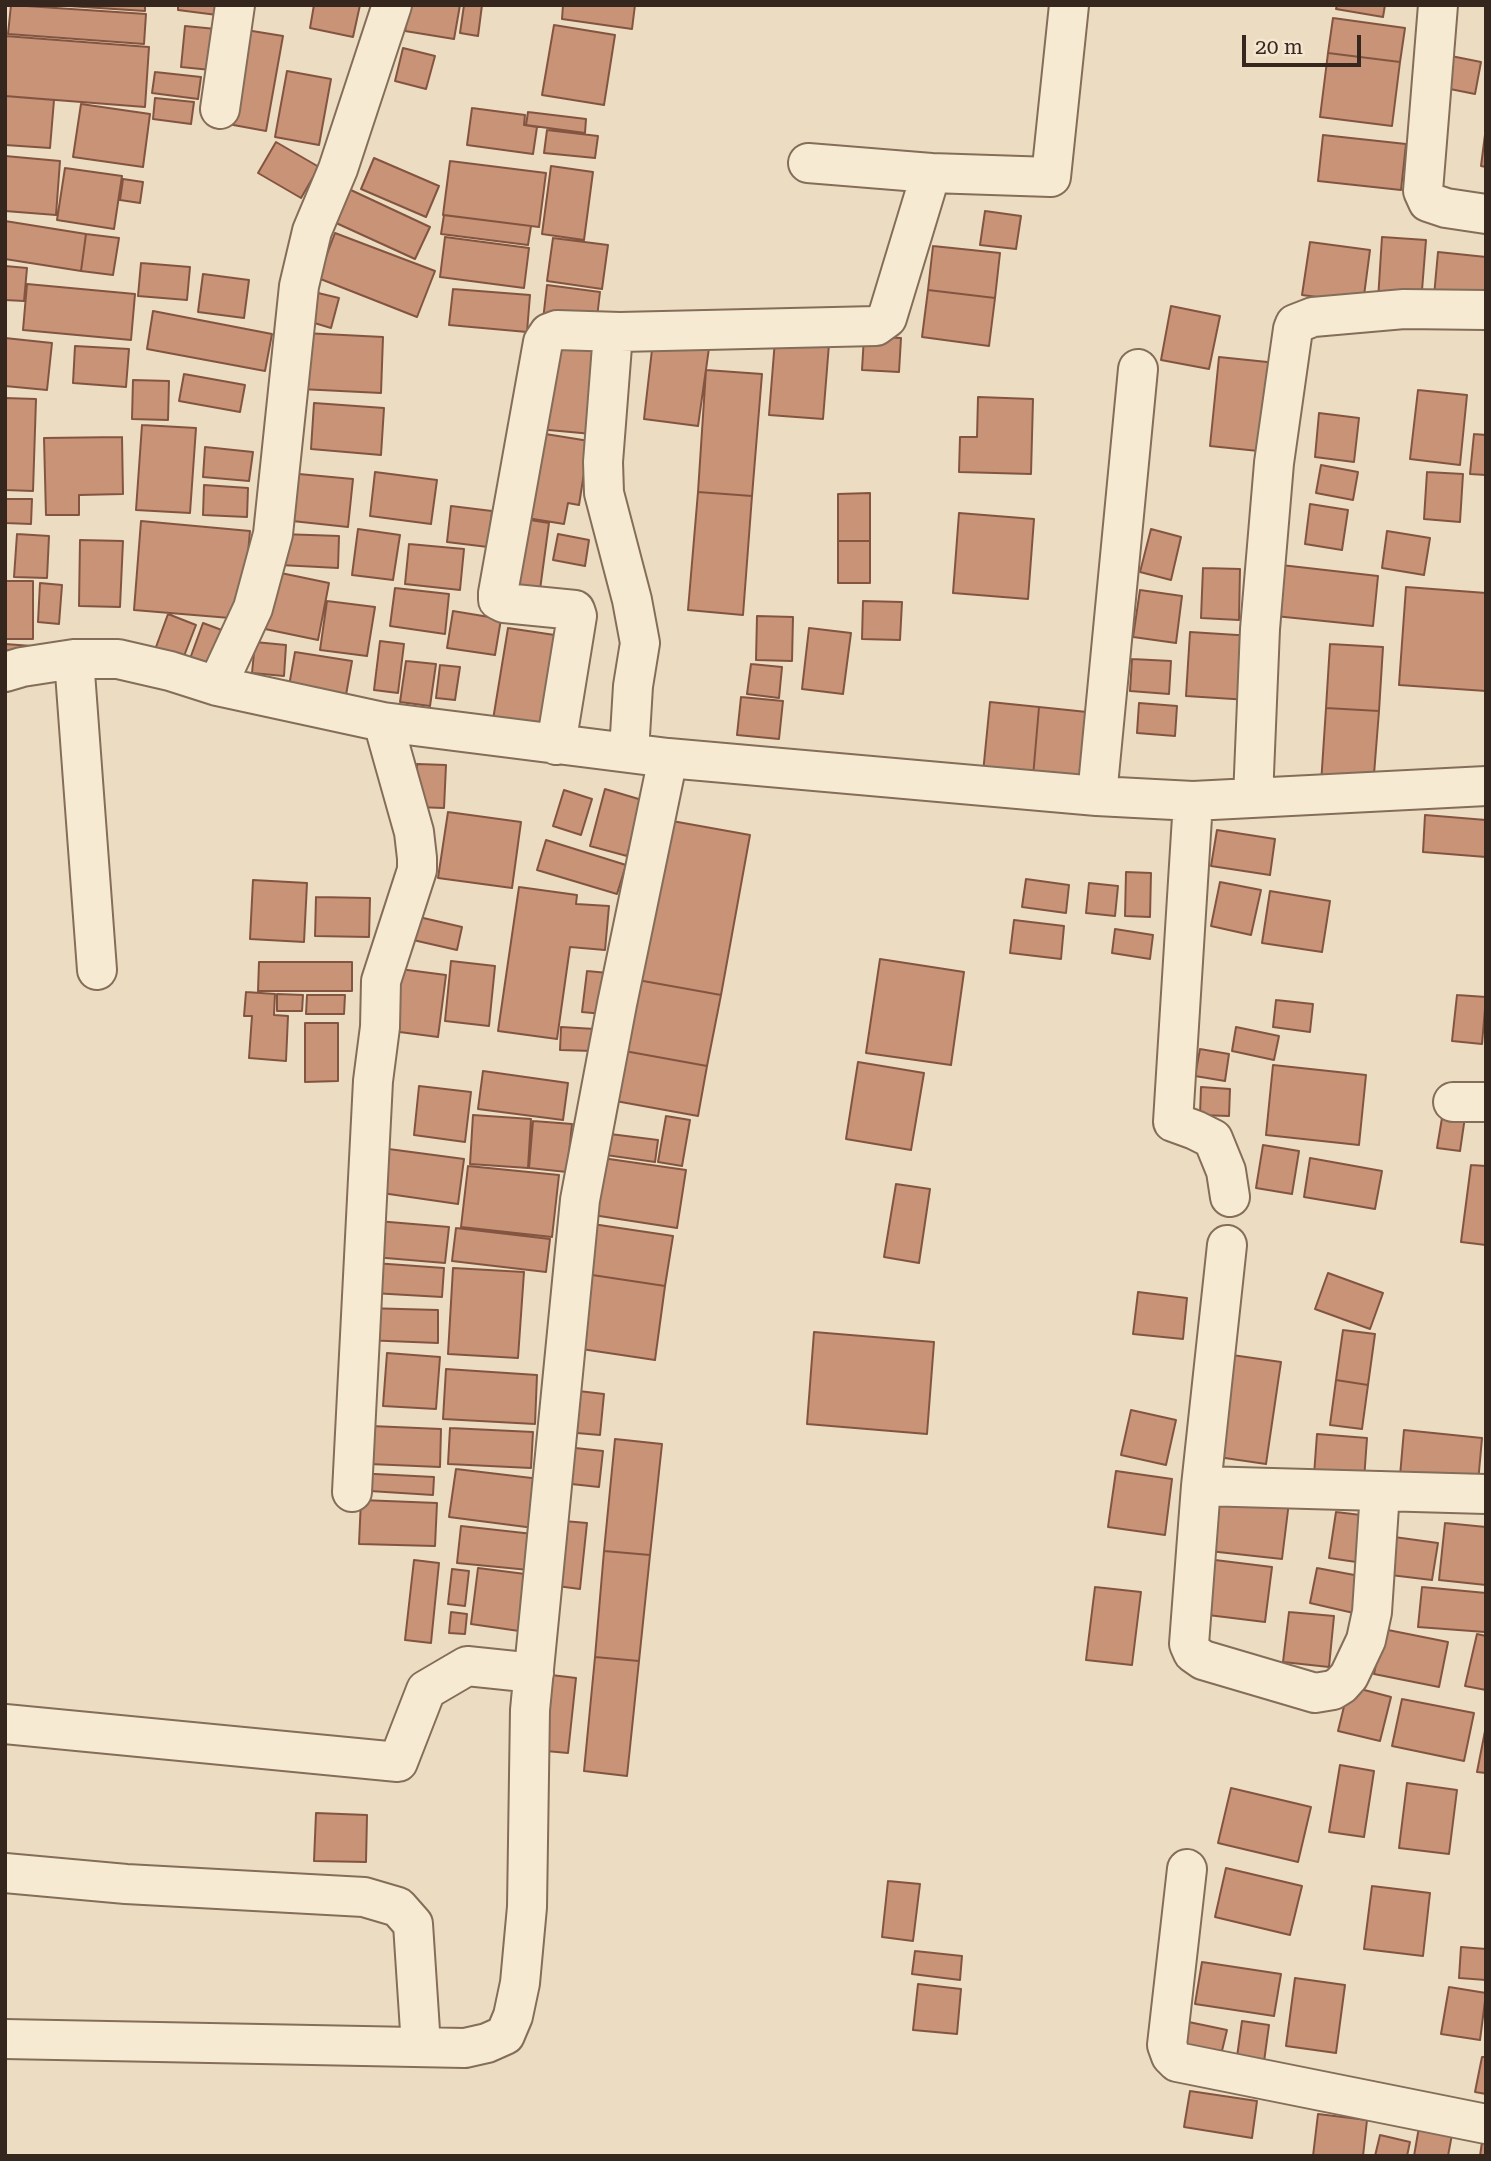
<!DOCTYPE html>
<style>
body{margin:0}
#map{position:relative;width:1491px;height:2161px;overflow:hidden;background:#ecdcc1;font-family:"Roboto Serif",serif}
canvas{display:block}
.frame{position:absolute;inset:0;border:7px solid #35271d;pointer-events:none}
.scale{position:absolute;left:1242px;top:35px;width:119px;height:32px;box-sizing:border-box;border:4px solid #35271d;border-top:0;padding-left:9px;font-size:21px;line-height:24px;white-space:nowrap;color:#35271d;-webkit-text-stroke:5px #f4e6d0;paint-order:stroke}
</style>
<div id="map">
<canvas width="1491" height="2161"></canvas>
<div class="frame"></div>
<div class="scale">20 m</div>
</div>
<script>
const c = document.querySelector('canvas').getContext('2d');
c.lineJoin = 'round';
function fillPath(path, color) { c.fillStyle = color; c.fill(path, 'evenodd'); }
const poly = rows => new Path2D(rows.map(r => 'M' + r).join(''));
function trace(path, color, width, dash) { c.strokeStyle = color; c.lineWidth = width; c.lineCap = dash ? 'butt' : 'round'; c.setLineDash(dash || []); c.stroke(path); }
const building = poly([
 [11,5,146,14,144,44,8,34,11,5],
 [53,5,145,5,145,11,53,5],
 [178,5,218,5,217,15,178,10,178,5],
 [314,5,360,5,353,37,310,28,314,5],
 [410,5,460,5,454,39,405,31,410,5],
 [464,5,482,5,478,36,460,33,464,5],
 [563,5,635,5,632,29,562,19,563,5],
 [1337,5,1385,5,1383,17,1336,9,1337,5],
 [1333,18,1405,28,1400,62,1328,53,1333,18],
 [554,25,615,35,604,105,542,95,554,25],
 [185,26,216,29,211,70,181,67,185,26],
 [246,30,283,36,266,131,228,124,246,30],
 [5,36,149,47,145,107,5,96,5,36],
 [403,48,435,56,426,89,395,81,403,48],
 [1328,53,1400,62,1392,126,1320,117,1328,53],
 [1451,56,1481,62,1475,94,1445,88,1451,56],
 [287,71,331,79,319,145,275,137,287,71],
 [155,72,201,77,198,99,152,93,155,72],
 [5,96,54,100,50,148,5,145,5,96],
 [155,98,194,102,191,124,153,119,155,98],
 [81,104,150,114,143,167,73,157,81,104],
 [472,108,525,115,524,125,537,127,533,154,467,145,472,108],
 [528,112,586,119,585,133,526,125,528,112],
 [1486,127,1486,167,1481,166,1486,127],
 [547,130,598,136,595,158,544,153,547,130],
 [1323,135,1406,144,1401,190,1318,181,1323,135],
 [276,142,319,167,301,198,258,173,276,142],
 [5,156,60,161,56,215,5,211,5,156],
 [374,158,439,186,426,217,361,189,374,158],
 [450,161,546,173,539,227,443,215,450,161],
 [551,166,593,172,584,240,542,234,551,166],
 [65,168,122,176,114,229,57,220,65,168],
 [123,179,143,182,140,203,120,200,123,179],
 [338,184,430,227,415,259,323,217,338,184],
 [985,211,1021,216,1016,249,980,245,985,211],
 [444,215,531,226,528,245,441,234,444,215],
 [5,221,86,234,81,271,5,259,5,221],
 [335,233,435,271,417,317,318,278,335,233],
 [86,234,119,238,113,275,81,271,86,234],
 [445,237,529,248,524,288,440,277,445,237],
 [1382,237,1426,240,1421,303,1378,300,1382,237],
 [553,238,608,245,602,289,547,281,553,238],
 [1310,242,1370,250,1363,303,1302,295,1310,242],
 [933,246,1000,253,995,298,928,290,933,246],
 [1438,252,1486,257,1486,301,1434,296,1438,252],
 [141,263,190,267,187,300,138,296,141,263],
 [5,266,27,268,24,301,5,300,5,266],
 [203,274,249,280,244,318,198,312,203,274],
 [27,284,135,294,131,340,23,330,27,284],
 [547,285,600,292,596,326,543,320,547,285],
 [453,289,530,295,527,332,449,325,453,289],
 [928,290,995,298,989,346,922,337,928,290],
 [318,293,339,298,331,328,311,322,318,293],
 [1171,306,1220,316,1209,369,1161,360,1171,306],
 [153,311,272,334,265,371,147,349,153,311],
 [304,333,383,337,381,393,300,389,304,333],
 [864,336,901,338,899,372,862,370,864,336],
 [5,338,52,343,47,390,5,386,5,338],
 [547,338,601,343,592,434,538,429,547,338],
 [775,340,829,344,823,419,769,415,775,340],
 [653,341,709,348,698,426,644,419,653,341],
 [75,346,129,349,126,387,73,383,75,346],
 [1219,357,1277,363,1268,452,1210,446,1219,357],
 [706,370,762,374,752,496,698,492,706,370],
 [184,374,245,385,240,412,179,401,184,374],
 [133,380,169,381,168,420,132,419,133,380],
 [1418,390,1467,395,1460,465,1410,459,1418,390],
 [978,397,1033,399,1031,474,959,472,960,437,977,437,978,397],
 [5,398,36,399,33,491,5,490,5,398],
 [314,403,384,408,381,455,311,449,314,403],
 [1319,413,1359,418,1354,462,1315,457,1319,413],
 [142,425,196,428,190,513,136,510,142,425],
 [533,432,589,441,579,505,568,503,564,524,521,517,533,432],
 [1474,434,1486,435,1486,475,1470,474,1474,434],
 [122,437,123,494,79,495,79,515,46,515,44,438,122,437],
 [205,447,253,452,249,481,203,477,205,447],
 [1321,465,1358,472,1353,500,1316,493,1321,465],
 [375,472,437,480,431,524,370,516,375,472],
 [1427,472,1463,474,1460,522,1424,519,1427,472],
 [288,473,353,479,348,527,283,520,288,473],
 [204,485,248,488,247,517,203,515,204,485],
 [698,492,752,496,743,615,688,610,698,492],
 [870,493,870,541,838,541,838,494,870,493],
 [5,499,32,499,31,524,5,523,5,499],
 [1310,504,1348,510,1342,550,1305,544,1310,504],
 [451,506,492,511,488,547,447,542,451,506],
 [959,513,1034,519,1028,599,953,593,959,513],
 [518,518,549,523,539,597,509,593,518,518],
 [141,521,250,531,242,619,134,610,141,521],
 [358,529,400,535,393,580,352,575,358,529],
 [1151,529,1181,537,1171,580,1140,572,1151,529],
 [1387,531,1430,538,1424,575,1382,568,1387,531],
 [17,534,49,536,47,578,14,577,17,534],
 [281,534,339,536,338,568,280,565,281,534],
 [558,534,589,540,585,566,553,560,558,534],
 [80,540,123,541,120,607,79,606,80,540],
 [838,541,870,541,870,583,838,583,838,541],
 [409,544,464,549,460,590,405,584,409,544],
 [1281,565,1378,576,1373,626,1275,616,1281,565],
 [1203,568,1240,569,1239,620,1201,618,1203,568],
 [276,572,329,583,318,640,265,629,276,572],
 [5,581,33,581,33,639,5,639,5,581],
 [40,583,62,585,59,624,38,622,40,583],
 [1406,587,1486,593,1486,691,1399,685,1406,587],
 [395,588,449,594,445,634,390,626,395,588],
 [1140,590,1182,596,1176,643,1133,637,1140,590],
 [327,601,375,607,367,656,320,650,327,601],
 [863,601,902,602,900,640,862,639,863,601],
 [453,611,501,619,495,655,447,648,453,611],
 [168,614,196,625,179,669,152,658,168,614],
 [757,616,793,617,792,661,756,660,757,616],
 [203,623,227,632,210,676,187,667,203,623],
 [508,628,568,637,551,742,491,732,508,628],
 [809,628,851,633,843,694,802,689,809,628],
 [1190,632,1253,636,1249,700,1186,696,1190,632],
 [380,641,404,644,398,693,374,690,380,641],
 [255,642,286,645,284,676,252,673,255,642],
 [5,644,32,646,31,663,5,661,5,644],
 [1330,644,1383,647,1379,711,1326,708,1330,644],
 [295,652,352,661,346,695,289,686,295,652],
 [1132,659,1171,661,1169,694,1130,691,1132,659],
 [406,661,436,664,430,706,400,702,406,661],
 [751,664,782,667,779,698,747,694,751,664],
 [440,665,460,667,455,700,436,698,440,665],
 [741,697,783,701,779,739,737,735,741,697],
 [990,702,1039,707,1033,777,983,773,990,702],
 [1139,703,1177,706,1175,736,1137,733,1139,703],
 [1039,707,1087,712,1080,782,1033,777,1039,707],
 [1326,708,1379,711,1373,787,1321,784,1326,708],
 [417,764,446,765,444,808,416,807,417,764],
 [605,789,642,800,627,856,590,846,605,789],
 [564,790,592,799,581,835,553,826,564,790],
 [448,812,521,822,512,888,438,878,448,812],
 [1425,815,1486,820,1486,857,1423,852,1425,815],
 [661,819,750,835,721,995,632,979,661,819],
 [1217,830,1275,839,1270,875,1211,866,1217,830],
 [546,840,626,865,617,894,537,870,546,840],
 [1126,872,1151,873,1150,917,1125,916,1126,872],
 [1026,879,1069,885,1066,913,1022,907,1026,879],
 [253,880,307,883,304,942,250,939,253,880],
 [1220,882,1261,890,1251,935,1211,926,1220,882],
 [1089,883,1118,886,1115,916,1086,913,1089,883],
 [519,887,577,895,576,904,609,906,605,950,570,947,557,1039,498,1031,519,887],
 [1270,891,1330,901,1322,952,1262,943,1270,891],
 [316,897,370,898,369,937,315,936,316,897],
 [419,917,462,927,457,950,413,940,419,917],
 [1014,920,1064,926,1061,959,1010,953,1014,920],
 [1115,929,1153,935,1150,959,1112,953,1115,929],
 [880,959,964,972,951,1065,866,1053,880,959],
 [451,961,495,966,489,1026,445,1021,451,961],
 [259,962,352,962,352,991,258,991,259,962],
 [392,968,446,975,438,1037,384,1030,392,968],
 [587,971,608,973,603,1014,582,1012,587,971],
 [632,979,721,995,707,1066,619,1050,632,979],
 [246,992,275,994,274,1015,288,1016,286,1061,249,1058,252,1016,244,1016,246,992],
 [277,994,303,995,302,1011,277,1011,277,994],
 [307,995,345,995,344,1014,306,1014,307,995],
 [1457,995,1486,997,1482,1044,1452,1041,1457,995],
 [1276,1000,1313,1004,1310,1032,1273,1027,1276,1000],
 [305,1023,338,1023,338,1081,305,1082,305,1023],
 [561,1027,595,1029,593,1051,560,1050,561,1027],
 [1236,1027,1279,1036,1274,1060,1232,1051,1236,1027],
 [1200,1049,1229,1054,1225,1081,1195,1076,1200,1049],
 [619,1050,707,1066,698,1116,610,1100,619,1050],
 [858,1062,924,1073,911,1150,846,1139,858,1062],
 [1273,1065,1366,1075,1359,1145,1266,1135,1273,1065],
 [483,1071,568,1083,563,1120,478,1109,483,1071],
 [419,1086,471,1092,465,1142,414,1135,419,1086],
 [1201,1087,1230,1089,1229,1116,1200,1115,1201,1087],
 [1444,1106,1466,1110,1460,1151,1437,1148,1444,1106],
 [473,1115,531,1119,528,1168,470,1164,473,1115],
 [666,1116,690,1120,682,1166,658,1162,666,1116],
 [533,1121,572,1124,567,1172,529,1168,533,1121],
 [602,1133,658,1140,655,1162,599,1154,602,1133],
 [1263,1145,1299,1151,1292,1194,1256,1188,1263,1145],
 [381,1148,464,1159,458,1204,375,1192,381,1148],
 [602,1158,686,1170,677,1228,593,1215,602,1158],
 [1310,1158,1382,1171,1375,1209,1304,1197,1310,1158],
 [1471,1165,1486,1166,1486,1245,1461,1242,1471,1165],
 [468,1166,559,1175,552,1237,461,1227,468,1166],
 [896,1184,930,1189,919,1263,884,1257,896,1184],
 [377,1221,449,1227,445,1263,374,1257,377,1221],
 [586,1223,673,1236,665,1286,579,1273,586,1223],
 [456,1228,550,1239,546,1272,452,1261,456,1228],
 [374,1263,444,1268,442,1297,372,1293,374,1263],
 [453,1268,524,1272,518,1358,448,1354,453,1268],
 [579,1273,665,1286,655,1360,568,1347,579,1273],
 [1328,1273,1383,1293,1370,1329,1315,1309,1328,1273],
 [1138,1292,1187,1298,1183,1339,1133,1334,1138,1292],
 [364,1308,438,1310,438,1343,363,1340,364,1308],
 [1343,1330,1375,1334,1368,1385,1336,1380,1343,1330],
 [814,1332,934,1342,927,1434,807,1424,814,1332],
 [387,1353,440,1357,436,1409,383,1406,387,1353],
 [1232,1355,1281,1362,1266,1464,1218,1457,1232,1355],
 [446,1369,537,1375,535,1424,443,1419,446,1369],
 [1336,1380,1368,1385,1362,1429,1330,1425,1336,1380],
 [570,1390,604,1394,600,1435,565,1432,570,1390],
 [1131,1410,1176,1420,1166,1465,1121,1455,1131,1410],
 [371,1426,441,1429,440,1467,369,1464,371,1426],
 [450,1428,533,1432,531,1468,448,1464,450,1428],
 [1404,1430,1482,1438,1478,1483,1400,1476,1404,1430],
 [1317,1434,1367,1438,1364,1480,1314,1475,1317,1434],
 [615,1439,662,1444,650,1555,604,1551,615,1439],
 [566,1447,603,1451,599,1487,562,1483,566,1447],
 [456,1469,540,1479,534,1528,449,1517,456,1469],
 [1116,1471,1172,1479,1165,1535,1108,1527,1116,1471],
 [355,1473,434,1477,433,1495,354,1490,355,1473],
 [1216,1494,1289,1502,1282,1559,1209,1551,1216,1494],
 [361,1500,437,1503,435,1546,359,1544,361,1500],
 [1336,1512,1369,1516,1363,1563,1329,1558,1336,1512],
 [564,1521,587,1523,580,1589,557,1586,564,1521],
 [1445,1523,1486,1527,1486,1585,1439,1580,1445,1523],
 [461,1526,533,1534,529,1570,457,1563,461,1526],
 [1387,1536,1438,1543,1432,1580,1382,1574,1387,1536],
 [604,1551,650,1555,639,1661,595,1657,604,1551],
 [414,1560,439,1563,431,1643,405,1640,414,1560],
 [1215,1560,1272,1567,1265,1622,1208,1615,1215,1560],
 [478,1568,533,1575,526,1632,471,1624,478,1568],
 [1317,1568,1365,1577,1358,1614,1310,1603,1317,1568],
 [452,1569,469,1571,465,1606,448,1604,452,1569],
 [1095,1587,1141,1592,1132,1665,1086,1660,1095,1587],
 [1422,1587,1486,1593,1485,1632,1418,1627,1422,1587],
 [451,1612,467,1614,465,1634,449,1633,451,1612],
 [1289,1612,1334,1616,1329,1667,1283,1662,1289,1612],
 [1383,1629,1448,1642,1439,1687,1374,1674,1383,1629],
 [1477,1634,1486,1636,1486,1690,1465,1686,1477,1634],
 [595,1657,639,1661,627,1776,584,1771,595,1657],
 [543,1674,576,1678,568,1753,535,1750,543,1674],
 [1349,1686,1391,1697,1380,1741,1338,1731,1349,1686],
 [1402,1699,1474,1713,1464,1761,1392,1746,1402,1699],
 [1486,1726,1486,1773,1477,1772,1486,1726],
 [1340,1765,1374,1771,1364,1837,1329,1832,1340,1765],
 [1407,1783,1457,1790,1449,1854,1399,1848,1407,1783],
 [1231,1788,1311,1807,1298,1862,1218,1843,1231,1788],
 [316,1813,367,1815,366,1862,314,1861,316,1813],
 [1226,1868,1302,1886,1290,1935,1215,1917,1226,1868],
 [888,1881,920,1884,913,1941,882,1937,888,1881],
 [1372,1886,1430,1893,1423,1956,1364,1949,1372,1886],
 [1461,1947,1486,1949,1486,1980,1459,1978,1461,1947],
 [915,1951,962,1956,960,1980,912,1974,915,1951],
 [1202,1962,1281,1974,1274,2016,1195,2004,1202,1962],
 [1295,1978,1345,1985,1336,2053,1286,2046,1295,1978],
 [918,1984,961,1989,957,2034,913,2030,918,1984],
 [1449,1987,1486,1993,1480,2040,1441,2034,1449,1987],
 [1184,2021,1227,2030,1220,2059,1178,2050,1184,2021],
 [1242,2021,1269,2025,1263,2069,1236,2064,1242,2021],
 [1482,2057,1486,2057,1486,2094,1475,2092,1482,2057],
 [1190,2091,1257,2101,1252,2138,1184,2127,1190,2091],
 [1318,2114,1367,2120,1363,2156,1313,2156,1318,2114],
 [1419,2127,1452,2134,1448,2156,1414,2156,1419,2127],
 [1380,2135,1410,2142,1407,2156,1375,2156,1380,2135],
 [1483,2135,1486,2135,1486,2156,1480,2156,1483,2135]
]);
fillPath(building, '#c99378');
trace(building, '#835540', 2);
const minor = poly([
 [1438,5,1423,191,1428,202,1446,208,1486,214],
 [220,109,235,5],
 [808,163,931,173],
 [620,332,614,339,612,346,603,462,604,493,632,600,640,643,633,686,629,752],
 [74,659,97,970],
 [5,672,22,667,74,659,118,659,170,671,217,686,383,722,668,758,1097,796,1193,801,1486,786],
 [217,686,253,608,273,534,299,286,312,231,338,169,392,5],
 [556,745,577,616,575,610,504,603,498,600,498,593,543,342,549,333,557,330,620,332,876,326,887,318,931,173,1051,177,1069,5],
 [1097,796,1138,369],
 [1253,798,1260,629,1274,463,1293,329,1295,324,1313,317,1404,309,1486,310],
 [1193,801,1173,1122,1195,1130,1213,1139,1226,1171,1230,1197],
 [1453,1102,1486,1102],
 [1227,1245,1201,1486,1486,1494],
 [1201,1486,1189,1644,1193,1653,1203,1660,1315,1693,1333,1690,1341,1685,1349,1676,1366,1640,1372,1612,1380,1491],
 [352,1492,373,1081,380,1027,381,981,417,870,417,858,414,832,383,722],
 [5,1724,398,1762,426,1690,467,1666,534,1673],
 [1187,1869,1167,2045,1171,2056,1177,2062,1486,2124],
 [5,1873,126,1884,364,1897,398,1907,413,1924,421,2046],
 [5,2039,465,2048,487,2043,505,2035,513,2016,520,1983,527,1907,530,1710,580,1200,617,1004,668,758]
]);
trace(minor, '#846d59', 42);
trace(minor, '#f7ead3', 38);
</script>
